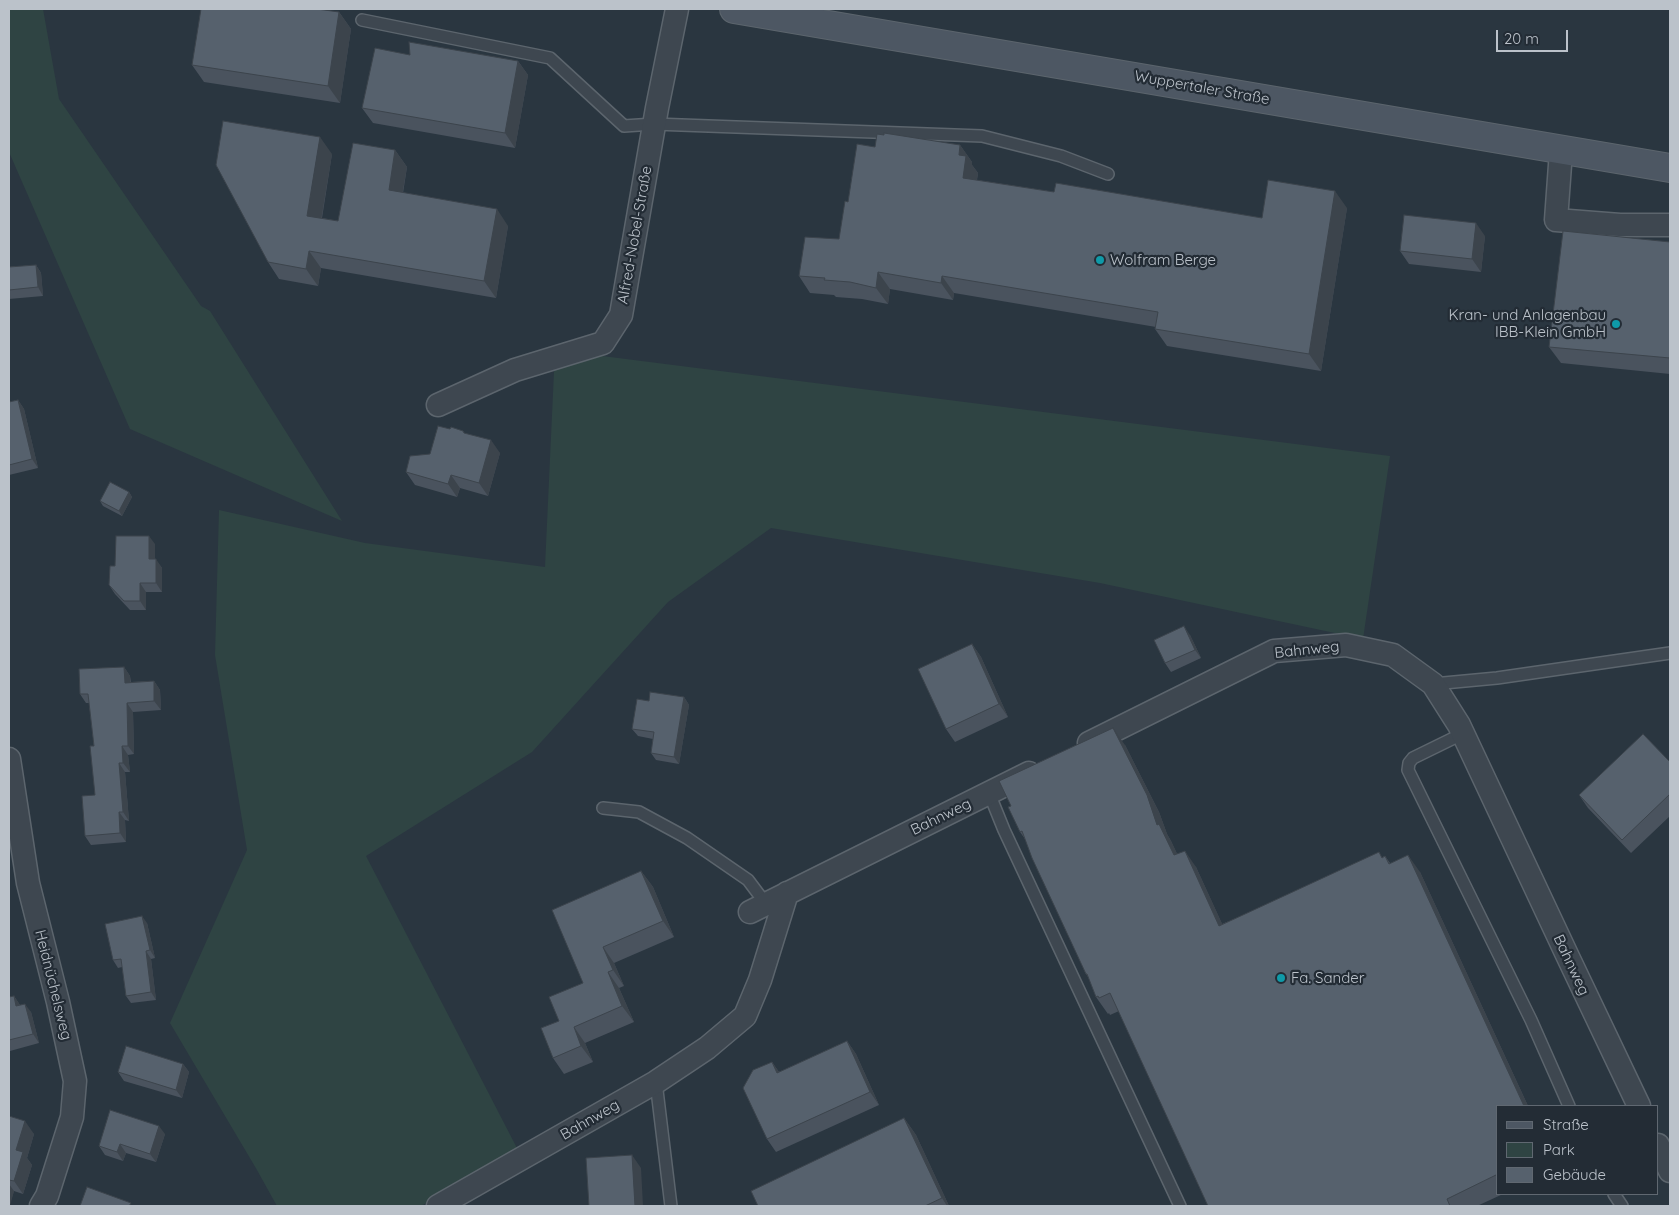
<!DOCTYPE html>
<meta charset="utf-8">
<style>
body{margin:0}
#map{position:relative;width:1679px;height:1215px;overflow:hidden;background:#2a3640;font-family:Quicksand,sans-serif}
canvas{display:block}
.frame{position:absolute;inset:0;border:10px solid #bbc2ca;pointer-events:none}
.legend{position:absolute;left:1496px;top:1105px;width:162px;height:90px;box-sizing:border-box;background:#232c35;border:1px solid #606871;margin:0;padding:6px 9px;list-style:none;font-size:15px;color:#bbc2ca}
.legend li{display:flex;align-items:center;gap:10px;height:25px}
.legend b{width:25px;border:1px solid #606871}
.scale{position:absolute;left:1496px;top:30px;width:72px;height:22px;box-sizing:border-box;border:2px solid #bbc2ca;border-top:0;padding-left:6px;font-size:15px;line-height:18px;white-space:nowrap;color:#bbc2ca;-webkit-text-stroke:4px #232c35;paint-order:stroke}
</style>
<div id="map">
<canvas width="1679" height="1215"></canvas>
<div class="frame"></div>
<ul class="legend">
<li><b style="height:6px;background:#4d5763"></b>Straße</li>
<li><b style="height:14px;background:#2f4443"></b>Park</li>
<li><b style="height:14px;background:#56616d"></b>Gebäude</li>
</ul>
<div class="scale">20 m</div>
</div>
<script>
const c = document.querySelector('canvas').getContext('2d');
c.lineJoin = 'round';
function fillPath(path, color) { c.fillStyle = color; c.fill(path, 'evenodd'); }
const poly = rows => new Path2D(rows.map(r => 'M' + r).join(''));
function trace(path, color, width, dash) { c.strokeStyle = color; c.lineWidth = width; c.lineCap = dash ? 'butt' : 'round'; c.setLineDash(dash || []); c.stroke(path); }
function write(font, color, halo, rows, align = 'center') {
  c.font = font + ' Quicksand,sans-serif'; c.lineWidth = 4.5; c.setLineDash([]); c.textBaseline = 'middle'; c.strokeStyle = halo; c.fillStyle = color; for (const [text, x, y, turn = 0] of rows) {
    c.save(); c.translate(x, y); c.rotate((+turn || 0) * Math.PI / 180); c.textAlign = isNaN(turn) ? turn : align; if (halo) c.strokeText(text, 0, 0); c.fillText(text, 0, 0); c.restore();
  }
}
fillPath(poly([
 [9,9,43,9,59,99,201,306,210,311,342,521,130,429,9,152],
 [555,350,1390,456,1363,639,1100,583,771,528,668,602,532,752,366,856,519,1152,421,1206,277,1206,257,1170,170,1023,247,850,215,655,219,510,365,543,545,567]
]), '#2f4443');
const lane = poly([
 [362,20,550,58,624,126,654,124,982,136,1061,156,1108,174],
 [1433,684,1497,678,1670,653],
 [1464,733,1413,758,1409,763,1408,770,1531,1020,1569,1106],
 [989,793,1004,830,1180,1206],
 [603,808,639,812,687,838,748,880,766,904],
 [656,1082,671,1206],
 [1614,1194,1622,1206]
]);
const street = poly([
 [1561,151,1556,220,1620,225,1670,225],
 [438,405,515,370,603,343,621,315,657,108,677,9],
 [1089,743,1274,651,1346,645,1393,655,1433,684,1459,725,1568,957,1639,1106],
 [9,759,28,883,58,1002,75,1081,72,1117,47,1196,41,1206],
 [750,912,1029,773],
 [1658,1145,1670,1171],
 [438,1206,656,1082,707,1048,745,1016,760,980,787,893]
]);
const secondary = poly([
 [734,9,1670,168]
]);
trace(lane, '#5c656d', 14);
trace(street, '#5c656d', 25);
trace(secondary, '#5c656d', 30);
trace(lane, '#3e4750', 11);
trace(street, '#3e4750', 22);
trace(secondary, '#4d5763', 28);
fillPath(poly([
 [339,12,351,29,340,103,204,82,192,65],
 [410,55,518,61,528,75,515,148,373,123,362,108],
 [960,145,972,162,972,165,978,173,977,180,1054,192,1262,218,1347,208,1321,371,1167,346,1155,329,1156,327,954,293,953,300,890,289,888,304,862,299,836,297,834,295,810,293,799,276,839,239,848,202,875,147],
 [395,150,407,167,403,193,508,226,496,298,321,268,318,286,279,279,268,262,332,154,322,218,338,221],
 [1485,236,1481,272,1409,264,1400,251],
 [1670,242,1670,374,1561,363,1549,347],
 [36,265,41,273,43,296,9,299,9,267],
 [18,400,24,409,38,468,9,475,9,402],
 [464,433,500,453,488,496,460,488,457,497,415,485,406,472,430,454],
 [129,492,132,497,122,516,103,506,100,501],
 [155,544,155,559,162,568,162,592,146,592,146,610,130,610,115,594,109,585,115,566],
 [1190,635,1201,658,1171,672,1165,663],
 [972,644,981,657,1008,717,955,742,946,729],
 [124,667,130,676,131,682,154,681,160,690,161,710,133,712,134,754,128,755,130,772,125,772,129,821,125,820,126,842,91,845,85,836,95,795,94,746,89,703,86,703,80,694],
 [684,697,689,705,679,764,656,760,651,753,653,739,638,736,632,729,649,701],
 [1125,745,1159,812,1167,834,1171,841,1177,854,1196,867,1222,924,1385,856,1390,863,1420,872,1528,1106,1498,1106,1498,1194,1503,1194,1477,1206,1208,1206,1119,1011,1110,1015,1109,1013,1108,1014,1096,997,1090,980,1086,974,1025,839,1020,832],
 [1670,762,1670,816,1631,853,1588,808,1579,795],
 [641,871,653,887,674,937,614,963,624,986,619,988,634,1022,585,1043,593,1062,564,1074,553,1058,559,1021,583,983],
 [147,923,155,958,151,959,156,1000,131,1003,126,996,122,967,118,968,113,960],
 [14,996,20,1005,31,1012,39,1043,10,1051,9,1049,9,997],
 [847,1041,856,1054,879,1105,776,1152,767,1139,772,1062,779,1072],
 [183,1064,189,1072,182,1098,124,1081,118,1072],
 [9,1116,34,1134,27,1158,32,1165,23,1194,14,1191,9,1206],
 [904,1118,916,1135,949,1206,758,1206],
 [165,1134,156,1162,126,1153,123,1161,105,1155,99,1146]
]), '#4a535e');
fillPath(poly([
 [339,12,351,29,340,103,328,86],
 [518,61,528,75,515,148,505,133],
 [320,137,332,154,319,233,307,216],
 [960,145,972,162,972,165,978,173,974,195,963,178,959,155],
 [395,150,407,167,400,207,389,190],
 [1335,191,1347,208,1321,371,1309,354],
 [497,209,508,226,496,298,484,281],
 [1476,223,1485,236,1481,272,1472,259],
 [309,251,321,268,318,286,306,269],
 [36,265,41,273,43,296,38,287],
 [878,272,890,289,888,304,876,288],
 [942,276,954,293,953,300,941,283],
 [18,400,24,409,38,468,32,459],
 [491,440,500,453,488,496,479,483],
 [451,475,460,488,457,497,448,484],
 [129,492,132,497,122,516,119,511],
 [149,536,155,544,155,568,149,559],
 [156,559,162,568,162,592,156,583],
 [140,583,146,592,146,610,140,601],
 [1184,626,1190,635,1201,658,1195,650],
 [972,644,981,657,1008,717,999,704],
 [124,667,130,676,131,691,125,683],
 [154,681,160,690,161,710,154,701],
 [684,697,689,705,679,764,674,757],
 [127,703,133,712,134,754,128,746],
 [1113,728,1125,745,1159,812,1167,834,1171,841,1186,872,1174,855,1157,825],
 [122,746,128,755,130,772,123,763],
 [119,763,125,772,129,821,123,812],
 [119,812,125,820,126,842,120,833],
 [1185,851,1196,867,1231,943,1219,926],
 [1408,855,1420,872,1528,1106,1524,1106],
 [641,871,653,887,674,937,663,921],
 [142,916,147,923,155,958,150,950],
 [603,947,614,963,624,986,613,970],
 [146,951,151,959,156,1000,151,992],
 [608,972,619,988,634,1022,622,1006],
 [14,996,20,1005,16,1006],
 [25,1004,31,1012,39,1043,33,1034],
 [574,1027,585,1043,593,1062,581,1046],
 [847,1041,856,1054,879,1105,870,1092],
 [772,1062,781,1075,777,1073],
 [183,1064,189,1072,182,1098,176,1090],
 [904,1118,916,1135,949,1206,947,1206,942,1198],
 [25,1121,34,1134,27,1158,32,1165,23,1194,14,1181,16,1150],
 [159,1126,165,1134,156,1162,150,1154],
 [120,1144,126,1153,123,1161,117,1152],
 [632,1155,641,1168,643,1206,635,1206],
 [9,1184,14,1191,10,1206,9,1206]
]), '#3c444c');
const building = poly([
 [201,9,317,9,339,12,328,86,192,65,201,9],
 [409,42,518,61,505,133,362,108,375,48,410,55,409,42],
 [223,121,320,137,307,216,338,221,353,143,395,150,389,190,497,209,484,281,309,251,306,269,268,262,216,165,223,121],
 [884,133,960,145,959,155,966,156,963,178,1054,192,1056,183,1262,218,1268,180,1335,191,1309,354,1155,329,1158,312,942,276,941,283,878,272,876,288,850,282,824,280,825,278,799,276,805,237,839,239,845,201,848,202,857,144,875,147,877,134,884,135,884,133],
 [1404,215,1476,223,1472,259,1400,251,1404,215],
 [1563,231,1670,242,1670,358,1549,347,1563,231],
 [36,265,38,287,9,290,9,267,36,265],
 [18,400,32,459,9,465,9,402,18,400],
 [438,426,450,429,451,427,463,431,464,433,491,440,479,483,451,475,448,484,406,472,410,456,430,454,438,426],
 [110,482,129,492,119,511,100,501,110,482],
 [116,536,149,536,149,559,156,559,156,583,140,583,140,601,124,601,109,585,110,566,115,566,116,536],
 [1184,626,1195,650,1165,663,1154,640,1184,626],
 [972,644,999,704,946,729,918,669,972,644],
 [124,667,125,683,154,681,154,701,127,703,128,746,122,746,123,763,119,763,123,812,119,812,120,833,85,836,82,796,95,795,90,746,94,746,88,694,80,694,79,669,124,667],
 [650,692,684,697,674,757,651,753,654,732,632,729,637,699,649,701,650,692],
 [1113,728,1147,795,1157,825,1159,824,1174,855,1185,851,1219,926,1379,852,1382,858,1385,856,1389,864,1408,855,1524,1106,1498,1106,1498,1174,1447,1199,1450,1206,1208,1206,1110,993,1099,998,1098,996,1096,997,1087,974,1086,974,1032,858,1022,831,1020,832,1008,807,1011,806,999,781,1113,728],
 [1643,734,1670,762,1670,794,1622,840,1579,795,1643,734],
 [641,871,663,921,603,947,613,970,608,972,622,1006,574,1027,581,1046,553,1058,541,1028,559,1021,549,997,583,983,552,910,641,871],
 [142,916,150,950,146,951,151,992,126,996,121,959,113,960,105,924,142,916],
 [14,996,16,1006,25,1004,33,1034,9,1040,9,997,14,996],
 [847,1041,870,1092,767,1139,743,1088,753,1070,772,1062,777,1073,847,1041],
 [126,1046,183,1064,176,1090,118,1072,126,1046],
 [110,1110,159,1126,150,1154,120,1144,117,1152,99,1146,110,1110],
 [9,1116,25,1121,16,1150,23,1152,14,1181,9,1180,9,1116],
 [904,1118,942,1198,925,1206,758,1206,751,1191,904,1118],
 [632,1155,635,1206,589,1206,586,1158,632,1155],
 [87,1187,131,1203,129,1206,80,1206,87,1187]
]);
fillPath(building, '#56616d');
trace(building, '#3c444c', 1);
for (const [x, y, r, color] of [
 [1100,260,5,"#0f9aa8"],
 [1616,324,5,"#0f9aa8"],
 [1281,978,5,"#0f9aa8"]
]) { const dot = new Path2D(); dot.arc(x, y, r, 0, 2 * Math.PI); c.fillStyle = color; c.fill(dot); trace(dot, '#232c35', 2); }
write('15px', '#bbc2ca', '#232c35', [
 ["Wuppertaler Straße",1202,88,10],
 ["Alfred-Nobel-Straße",635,235,-80],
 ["Bahnweg",1307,650,-6],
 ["Bahnweg",941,817,-26],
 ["Bahnweg",1571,965,65],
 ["Heidnüchelsweg",53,985,76],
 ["Bahnweg",590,1120,-30]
]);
write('15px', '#bbc2ca', '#232c35', [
 ["Wolfram Berge",1110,260],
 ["Kran- und Anlagenbau",1606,315,"right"],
 ["IBB-Klein GmbH",1606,332,"right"],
 ["Fa. Sander",1291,978]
], 'left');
</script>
